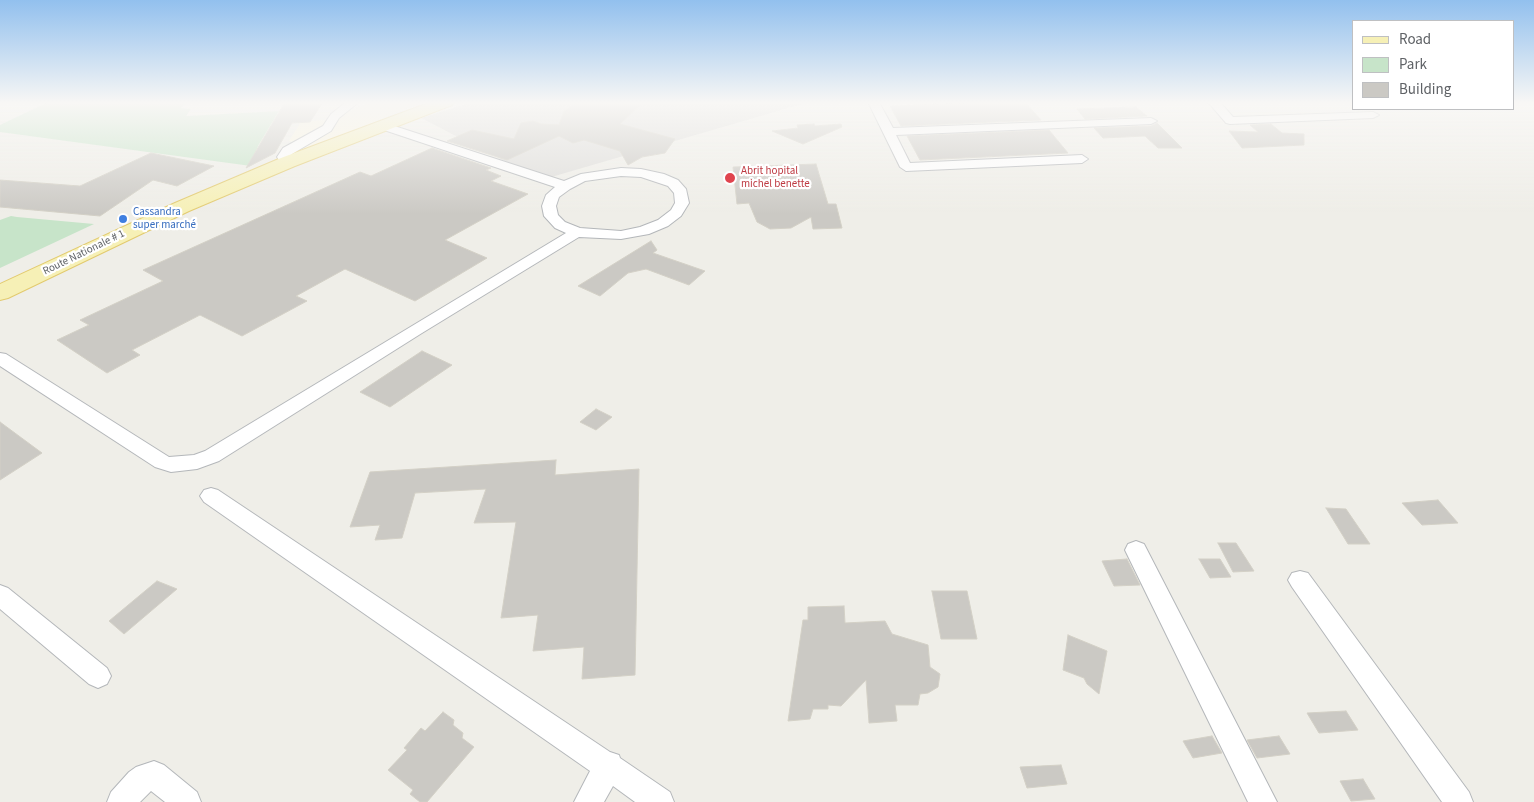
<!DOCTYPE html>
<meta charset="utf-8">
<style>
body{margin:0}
#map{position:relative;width:1534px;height:802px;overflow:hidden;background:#efeee8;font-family:"Source Sans 3",sans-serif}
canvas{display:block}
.legend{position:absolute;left:1352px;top:20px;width:162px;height:90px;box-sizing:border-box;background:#fff;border:1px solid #bfc0c2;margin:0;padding:6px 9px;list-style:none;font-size:15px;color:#5f6266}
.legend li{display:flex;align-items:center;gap:10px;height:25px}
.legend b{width:25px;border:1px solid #bfc0c2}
</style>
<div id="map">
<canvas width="1534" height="802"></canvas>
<ul class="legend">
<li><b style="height:6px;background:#f6f0b6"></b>Road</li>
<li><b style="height:14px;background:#c7e4c9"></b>Park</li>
<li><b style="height:14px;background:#cbc9c4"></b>Building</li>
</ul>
</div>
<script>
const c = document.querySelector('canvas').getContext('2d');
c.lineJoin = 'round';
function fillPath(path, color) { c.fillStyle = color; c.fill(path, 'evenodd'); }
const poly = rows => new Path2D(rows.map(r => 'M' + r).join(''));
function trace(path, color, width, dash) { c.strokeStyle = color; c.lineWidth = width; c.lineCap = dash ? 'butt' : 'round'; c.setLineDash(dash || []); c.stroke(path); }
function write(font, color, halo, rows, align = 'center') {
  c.font = font + ' "Source Sans 3",sans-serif'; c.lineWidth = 4.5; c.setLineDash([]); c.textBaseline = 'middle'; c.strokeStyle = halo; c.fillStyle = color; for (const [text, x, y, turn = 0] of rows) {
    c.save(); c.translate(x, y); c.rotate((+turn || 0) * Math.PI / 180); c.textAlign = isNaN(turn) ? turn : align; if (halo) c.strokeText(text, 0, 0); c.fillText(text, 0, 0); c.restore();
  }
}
fillPath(poly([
 [370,102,428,102,411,107,302,151,298,150,302,144,289,141,301,122,337,119,345,113]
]), '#fbf6e1');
fillPath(poly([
 [472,102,809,102,541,180,421,118]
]), '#deddda');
fillPath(poly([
 [48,102,187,102,181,108,191,109,186,116,279,111,258,146,251,166,0,132,0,125],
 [11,216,17,217,94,224,0,268,0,220]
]), '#c7e4c9');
const building = poly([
 [285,102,323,102,310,122,292,123,275,153,246,168,285,102],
 [575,102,643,102,620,124,675,139,665,153,642,157,628,165,620,151,584,140,573,143,559,136,507,160,447,141,472,130,514,139,521,123,533,121,541,124,559,125,564,111,574,105,575,102],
 [993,102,1025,102,1041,120,901,126,890,106,993,102],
 [1136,107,1147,116,1085,119,1077,109,1136,107],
 [1157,123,1182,148,1158,148,1145,136,1103,138,1094,128,1151,126,1157,123],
 [814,124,815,126,841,124,842,127,803,144,772,131,798,128,797,125,814,124],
 [1271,124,1282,133,1304,134,1304,145,1242,148,1229,131,1258,132,1250,125,1271,124],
 [1049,130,1068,153,920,160,907,136,1049,130],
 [432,148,491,168,486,170,501,176,491,181,528,194,445,240,487,258,415,301,345,269,296,296,307,301,242,336,200,315,132,350,140,355,107,373,57,340,89,325,80,320,163,281,143,270,360,172,371,176,432,148],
 [151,153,214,166,177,186,153,180,100,216,0,207,0,180,80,186,151,153],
 [816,164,828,204,836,204,842,228,813,229,811,217,791,228,770,229,757,222,749,203,737,204,733,167,816,164],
 [651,241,657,250,653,253,705,271,689,285,646,269,628,273,600,296,578,286,651,241],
 [422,351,452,365,390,407,360,392,422,351],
 [596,409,612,417,596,430,580,422,596,409],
 [0,422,42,453,0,480,0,422],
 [556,460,555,475,639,469,635,675,582,679,584,647,533,651,538,615,501,618,516,522,474,523,486,489,415,493,402,538,375,540,380,525,350,527,370,472,556,460],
 [1438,500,1458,523,1422,525,1402,503,1438,500],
 [1326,508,1346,509,1370,544,1348,544,1326,508],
 [1218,543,1236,543,1254,571,1233,572,1218,543],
 [1127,559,1140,585,1114,586,1102,561,1127,559],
 [1199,559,1220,559,1231,577,1210,578,1199,559],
 [157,581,177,589,124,634,109,621,157,581],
 [932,591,967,591,977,639,941,639,932,591],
 [844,606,845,623,885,621,892,634,928,645,930,667,940,674,938,687,928,693,920,694,918,705,895,705,897,721,869,723,866,680,841,706,828,705,828,709,813,709,810,719,788,721,803,620,808,620,808,607,844,606],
 [1068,635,1107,651,1099,694,1087,684,1084,678,1063,670,1068,635],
 [1346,711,1358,730,1319,733,1307,713,1346,711],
 [443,712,454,720,453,725,463,733,462,738,474,747,427,802,420,802,410,794,413,790,388,770,407,750,404,748,421,728,425,731,443,712],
 [1212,736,1222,753,1193,758,1183,741,1212,736],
 [1279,736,1290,754,1257,758,1247,740,1279,736],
 [1061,765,1067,784,1027,788,1020,767,1061,765],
 [1363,779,1375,799,1351,801,1340,781,1363,779]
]);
fillPath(building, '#cbc9c4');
trace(building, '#d3d0c6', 1);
const street = poly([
 [346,102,359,102,339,118,331,131,292,154,290,156,294,162,292,165,284,165,279,160,277,157,283,148,323,126,331,114,346,102],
 [868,102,879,102,893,128,1151,118,1157,121,1151,124,896,135,910,163,1082,155,1088,159,1082,163,906,171,900,167,868,102],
 [1208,102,1220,102,1233,117,1373,112,1379,115,1373,118,1230,124,1226,123,1208,102],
 [382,122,564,181,581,174,621,168,641,169,664,174,678,180,686,189,689,203,681,216,668,226,649,234,621,239,579,237,422,333,219,461,197,469,171,472,155,467,0,366,0,353,6,354,169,457,194,455,205,451,566,233,555,228,544,216,542,206,546,195,555,187,378,128,376,126,378,124,382,122],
 [621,176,641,177,668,186,674,193,675,203,671,210,658,220,640,227,621,231,580,228,565,222,558,215,556,206,559,197,570,189,585,181,621,176],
 [211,488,218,490,610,752,619,755,620,758,670,792,674,802,635,802,613,786,604,802,574,802,590,771,204,502,200,496,204,490,211,488],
 [1136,541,1144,544,1277,802,1248,802,1125,550,1128,544,1136,541],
 [1300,571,1308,573,1469,792,1473,802,1442,802,1292,587,1288,580,1292,573,1300,571],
 [0,585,8,588,107,668,111,676,107,684,98,688,89,684,0,609,0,585],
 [154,761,164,765,197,792,201,802,165,802,151,791,140,802,107,802,111,792,129,772,136,767,154,761]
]);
const primary = poly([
 [431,102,454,102,452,105,295,166,189,211,8,298,0,300,0,284,175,203,281,158,431,102]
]);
trace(street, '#b4b7ba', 2);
trace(primary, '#e2ca6e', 2);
fillPath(street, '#fff');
fillPath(primary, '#f6f0b6');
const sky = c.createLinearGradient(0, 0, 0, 214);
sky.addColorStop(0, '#92c0ee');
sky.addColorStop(0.48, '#f8f7f5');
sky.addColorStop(1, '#f8f7f500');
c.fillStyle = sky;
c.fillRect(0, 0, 1534, 214);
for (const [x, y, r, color] of [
 [730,178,6,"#e0444e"],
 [123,219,5,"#3f7fe0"]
]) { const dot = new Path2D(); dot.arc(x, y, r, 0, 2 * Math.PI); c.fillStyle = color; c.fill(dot); trace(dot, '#fff', 2); }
write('11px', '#be3a42', '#fff', [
 ["Abrit hopital",741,172],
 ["michel benette",741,185]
], 'left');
write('11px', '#366cbe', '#fff', [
 ["Cassandra",133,213],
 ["super marché",133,226]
], 'left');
write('11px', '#5f6266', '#fff', [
 ["Route Nationale # 1",84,253,-26]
]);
</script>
